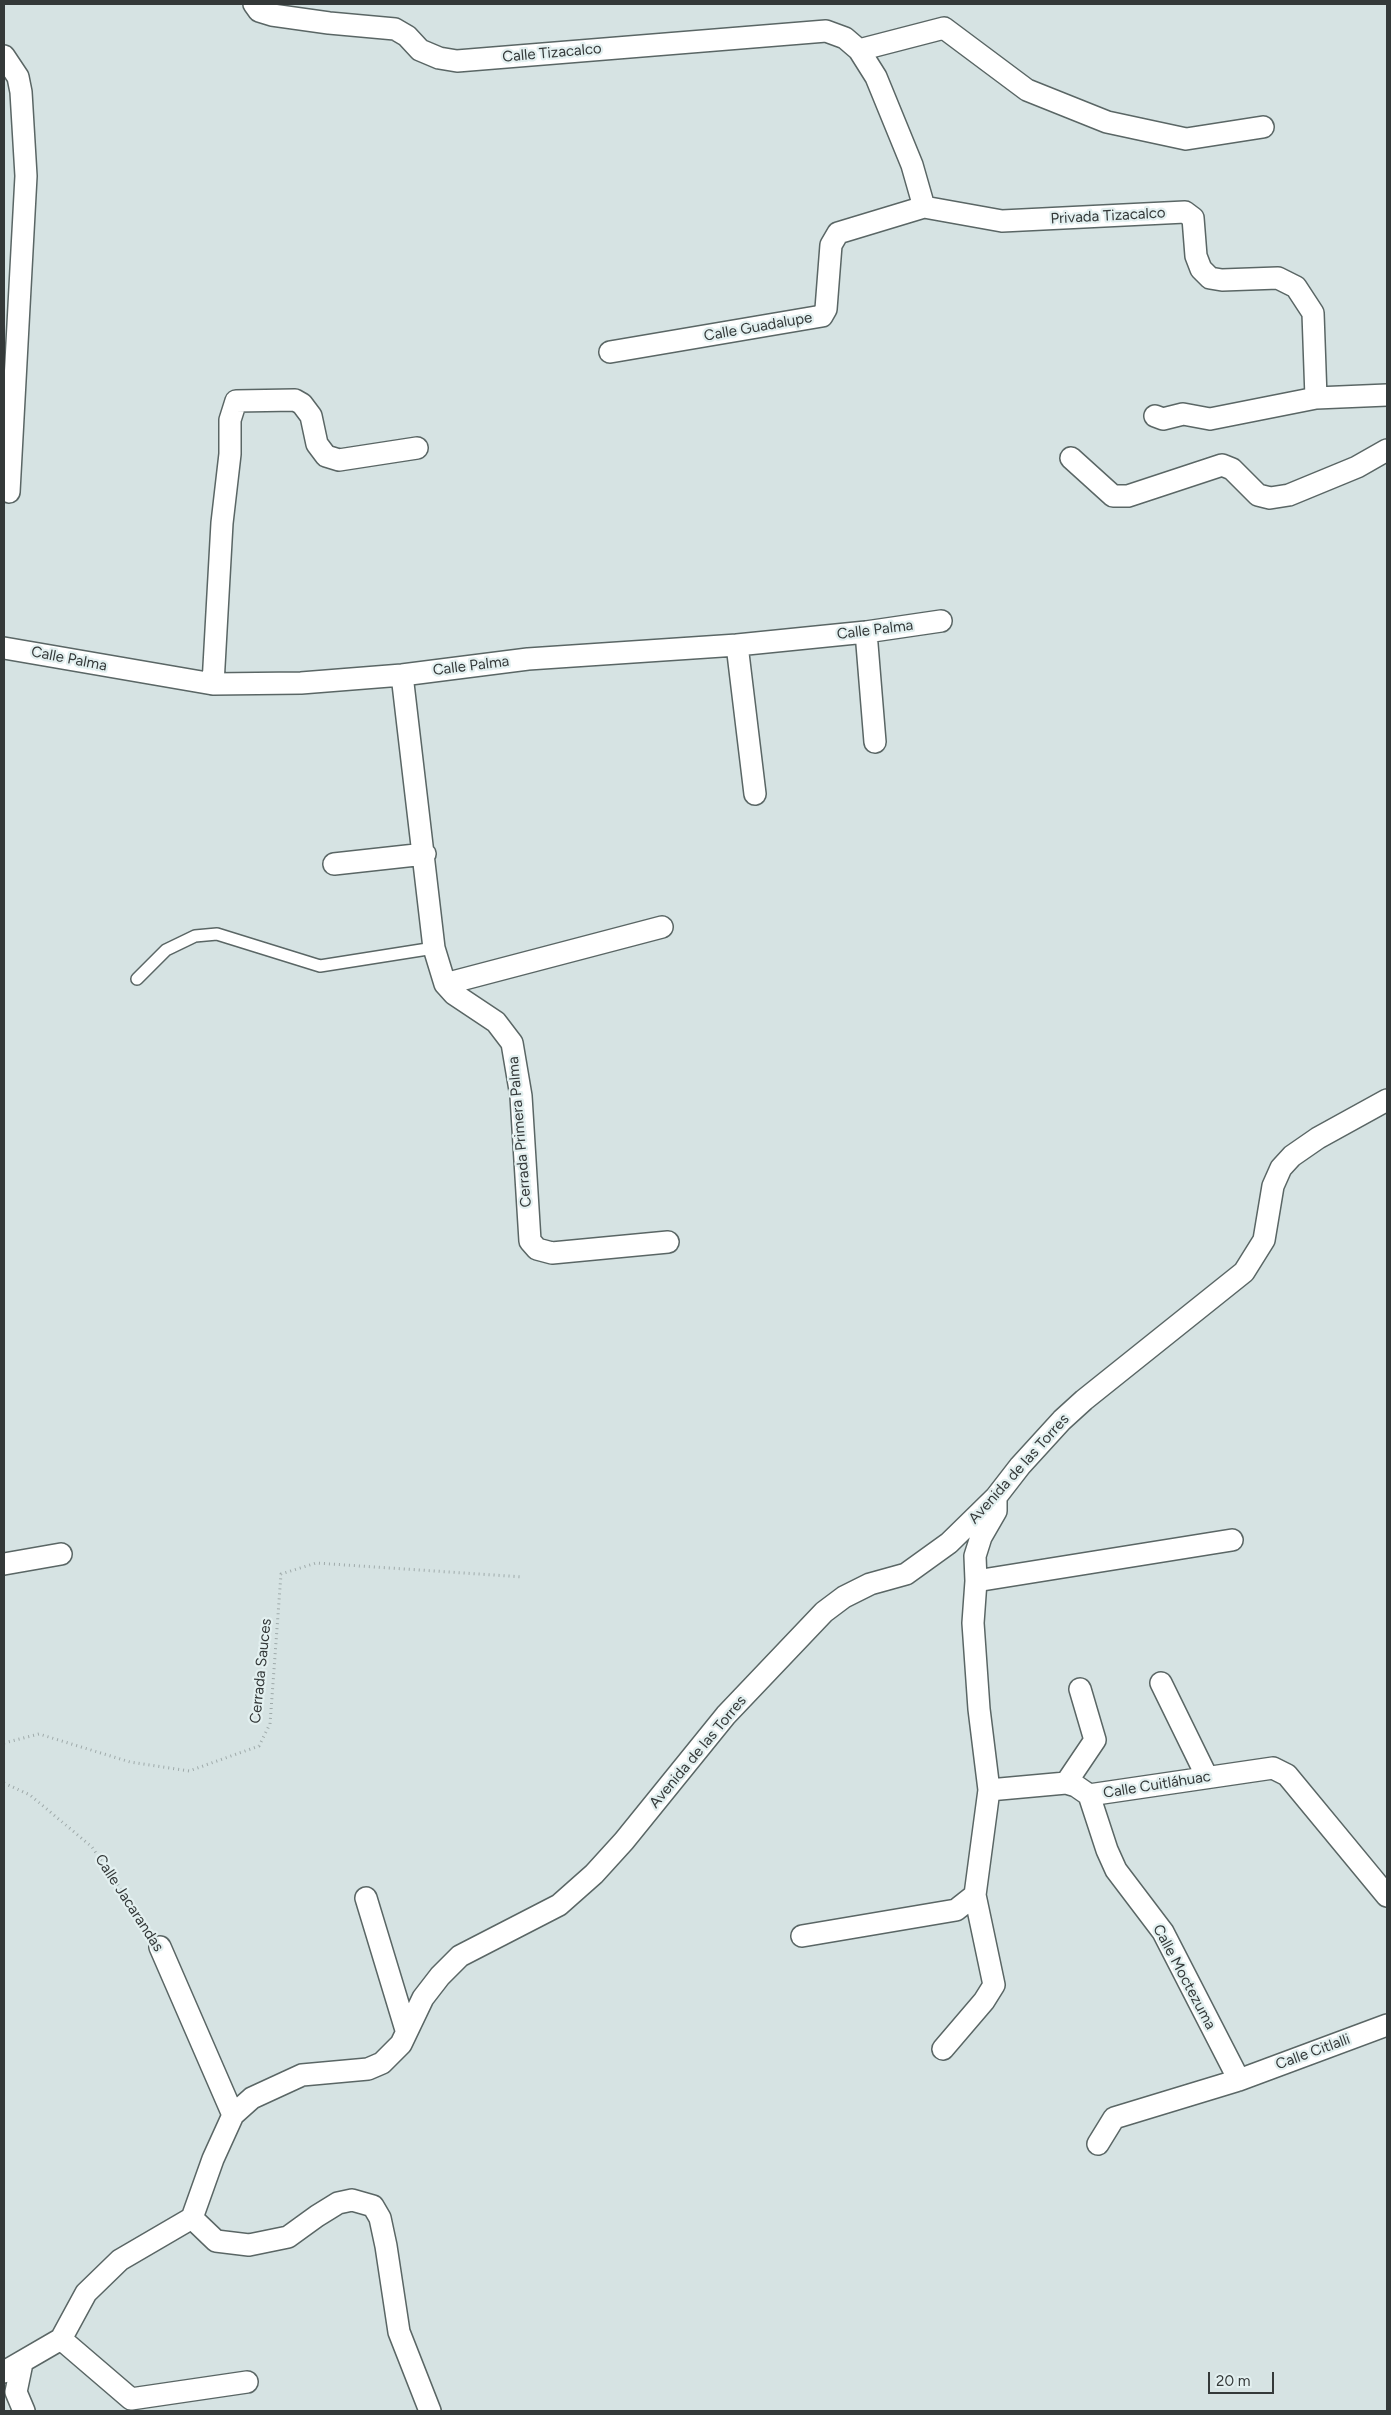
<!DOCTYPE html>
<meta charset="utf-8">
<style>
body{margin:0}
#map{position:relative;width:1391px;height:2415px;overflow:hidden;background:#d6e3e3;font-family:Figtree,sans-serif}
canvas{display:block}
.frame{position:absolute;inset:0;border:5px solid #343939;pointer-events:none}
.scale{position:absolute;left:1208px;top:2372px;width:66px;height:22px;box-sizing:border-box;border:2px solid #343939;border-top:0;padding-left:6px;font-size:15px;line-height:18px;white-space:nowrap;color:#343939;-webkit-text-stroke:4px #e3f0f0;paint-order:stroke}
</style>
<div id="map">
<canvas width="1391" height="2415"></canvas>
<div class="frame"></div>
<div class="scale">20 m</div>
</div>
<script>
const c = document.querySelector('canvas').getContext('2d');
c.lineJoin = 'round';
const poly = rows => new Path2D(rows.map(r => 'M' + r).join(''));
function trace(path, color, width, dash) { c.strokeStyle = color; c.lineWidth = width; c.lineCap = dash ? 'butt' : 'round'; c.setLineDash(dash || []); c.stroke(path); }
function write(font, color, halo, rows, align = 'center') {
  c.font = font + ' Figtree,sans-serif'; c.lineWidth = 4.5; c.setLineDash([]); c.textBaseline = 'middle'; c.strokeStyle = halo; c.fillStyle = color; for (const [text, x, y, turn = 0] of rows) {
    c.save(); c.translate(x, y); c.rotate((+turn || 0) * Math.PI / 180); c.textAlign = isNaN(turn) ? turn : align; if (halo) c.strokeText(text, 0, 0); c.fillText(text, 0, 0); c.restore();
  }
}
const lane = poly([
 [137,979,166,950,195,936,217,934,320,966,434,948]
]);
const street = poly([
 [254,4,259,11,272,15,329,23,395,29,407,36,420,50,439,58,457,61,826,31,845,38,859,50,876,77,912,165,924,207,1002,221,1185,212,1193,218,1196,256,1201,269,1210,278,1222,280,1278,278,1296,287,1313,313,1316,398],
 [859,50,944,28,1027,90,1107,122,1186,139,1263,127],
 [4,56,18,77,21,92,26,176,9,492],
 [610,352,822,316,826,309,831,245,838,233,924,207],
 [1155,416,1163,419,1183,414,1210,419,1316,398,1387,395],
 [1071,458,1113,496,1128,496,1222,465,1232,469,1258,495,1270,498,1289,495,1357,467,1387,450],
 [866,632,875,742],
 [737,645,755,794],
 [4,648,213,684,301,683,402,675,528,659,737,645,866,632,941,621],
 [402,675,434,948,445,984,454,994,496,1022,512,1043,521,1096,530,1241,537,1249,552,1253,668,1242],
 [213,684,222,523,230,454,230,420,236,401,295,400,302,404,311,416,317,444,326,456,339,460,417,448],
 [334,864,425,854],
 [445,984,662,927],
 [996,1500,996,1511,981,1537,975,1556,976,1581,973,1623,979,1709,989,1790,1066,1783,1076,1786,1089,1795,1273,1768,1287,1775,1387,1896],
 [4,1564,61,1554],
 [976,1581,1232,1540],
 [1161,1683,1207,1777],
 [1066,1783,1095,1740,1080,1689],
 [1089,1795,1107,1850,1116,1870,1163,1932,1239,2080],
 [366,1898,406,2030],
 [802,1936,956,1910,975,1895],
 [160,1947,233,2115],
 [943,2049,984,2001,994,1985,975,1895,989,1790],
 [1098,2144,1114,2118,1239,2080,1387,2025],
 [192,2218,216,2241,249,2245,288,2237,317,2216,338,2203,352,2200,373,2206,380,2218,386,2246,399,2332,430,2411],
 [61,2339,131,2399,247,2382],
 [22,2363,16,2392,24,2411],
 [4,2372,61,2339,86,2293,120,2260,192,2218,213,2159,233,2115,252,2098,302,2075,368,2069,382,2063,401,2044,423,1998,440,1976,460,1956,559,1905,594,1874,624,1841,726,1715,824,1612,844,1597,870,1584,906,1574,949,1543,996,1497,1020,1466,1062,1420,1084,1400,1244,1272,1264,1240,1273,1186,1281,1168,1292,1156,1318,1138,1387,1100]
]);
trace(lane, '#5a6665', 14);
trace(street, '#5a6665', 24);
trace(poly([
 [4,1743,39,1734,130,1762,189,1771,259,1746,270,1724,281,1574,316,1563,523,1577],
 [4,1783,30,1795,92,1847,148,1929]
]), '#9faaaa', 3, [1, 4]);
trace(lane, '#fff', 11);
trace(street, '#fff', 21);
write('15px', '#343939', '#e3f0f0', [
 ["Calle Tizacalco",552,53,-5],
 ["Privada Tizacalco",1108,216,-3],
 ["Calle Guadalupe",758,327,-10],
 ["Calle Palma",875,630,-7],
 ["Calle Palma",69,659,11],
 ["Calle Palma",471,666,-7],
 ["Cerrada Primera Palma",520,1132,-95],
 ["Avenida de las Torres",1019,1469,-48],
 ["Cerrada Sauces",261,1671,-84],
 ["Avenida de las Torres",698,1752,-50],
 ["Calle Cuitláhuac",1157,1785,-9],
 ["Calle Jacarandas",129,1903,57],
 ["Calle Moctezuma",1184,1977,62],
 ["Calle Citlalli",1313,2052,-20]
]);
</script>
